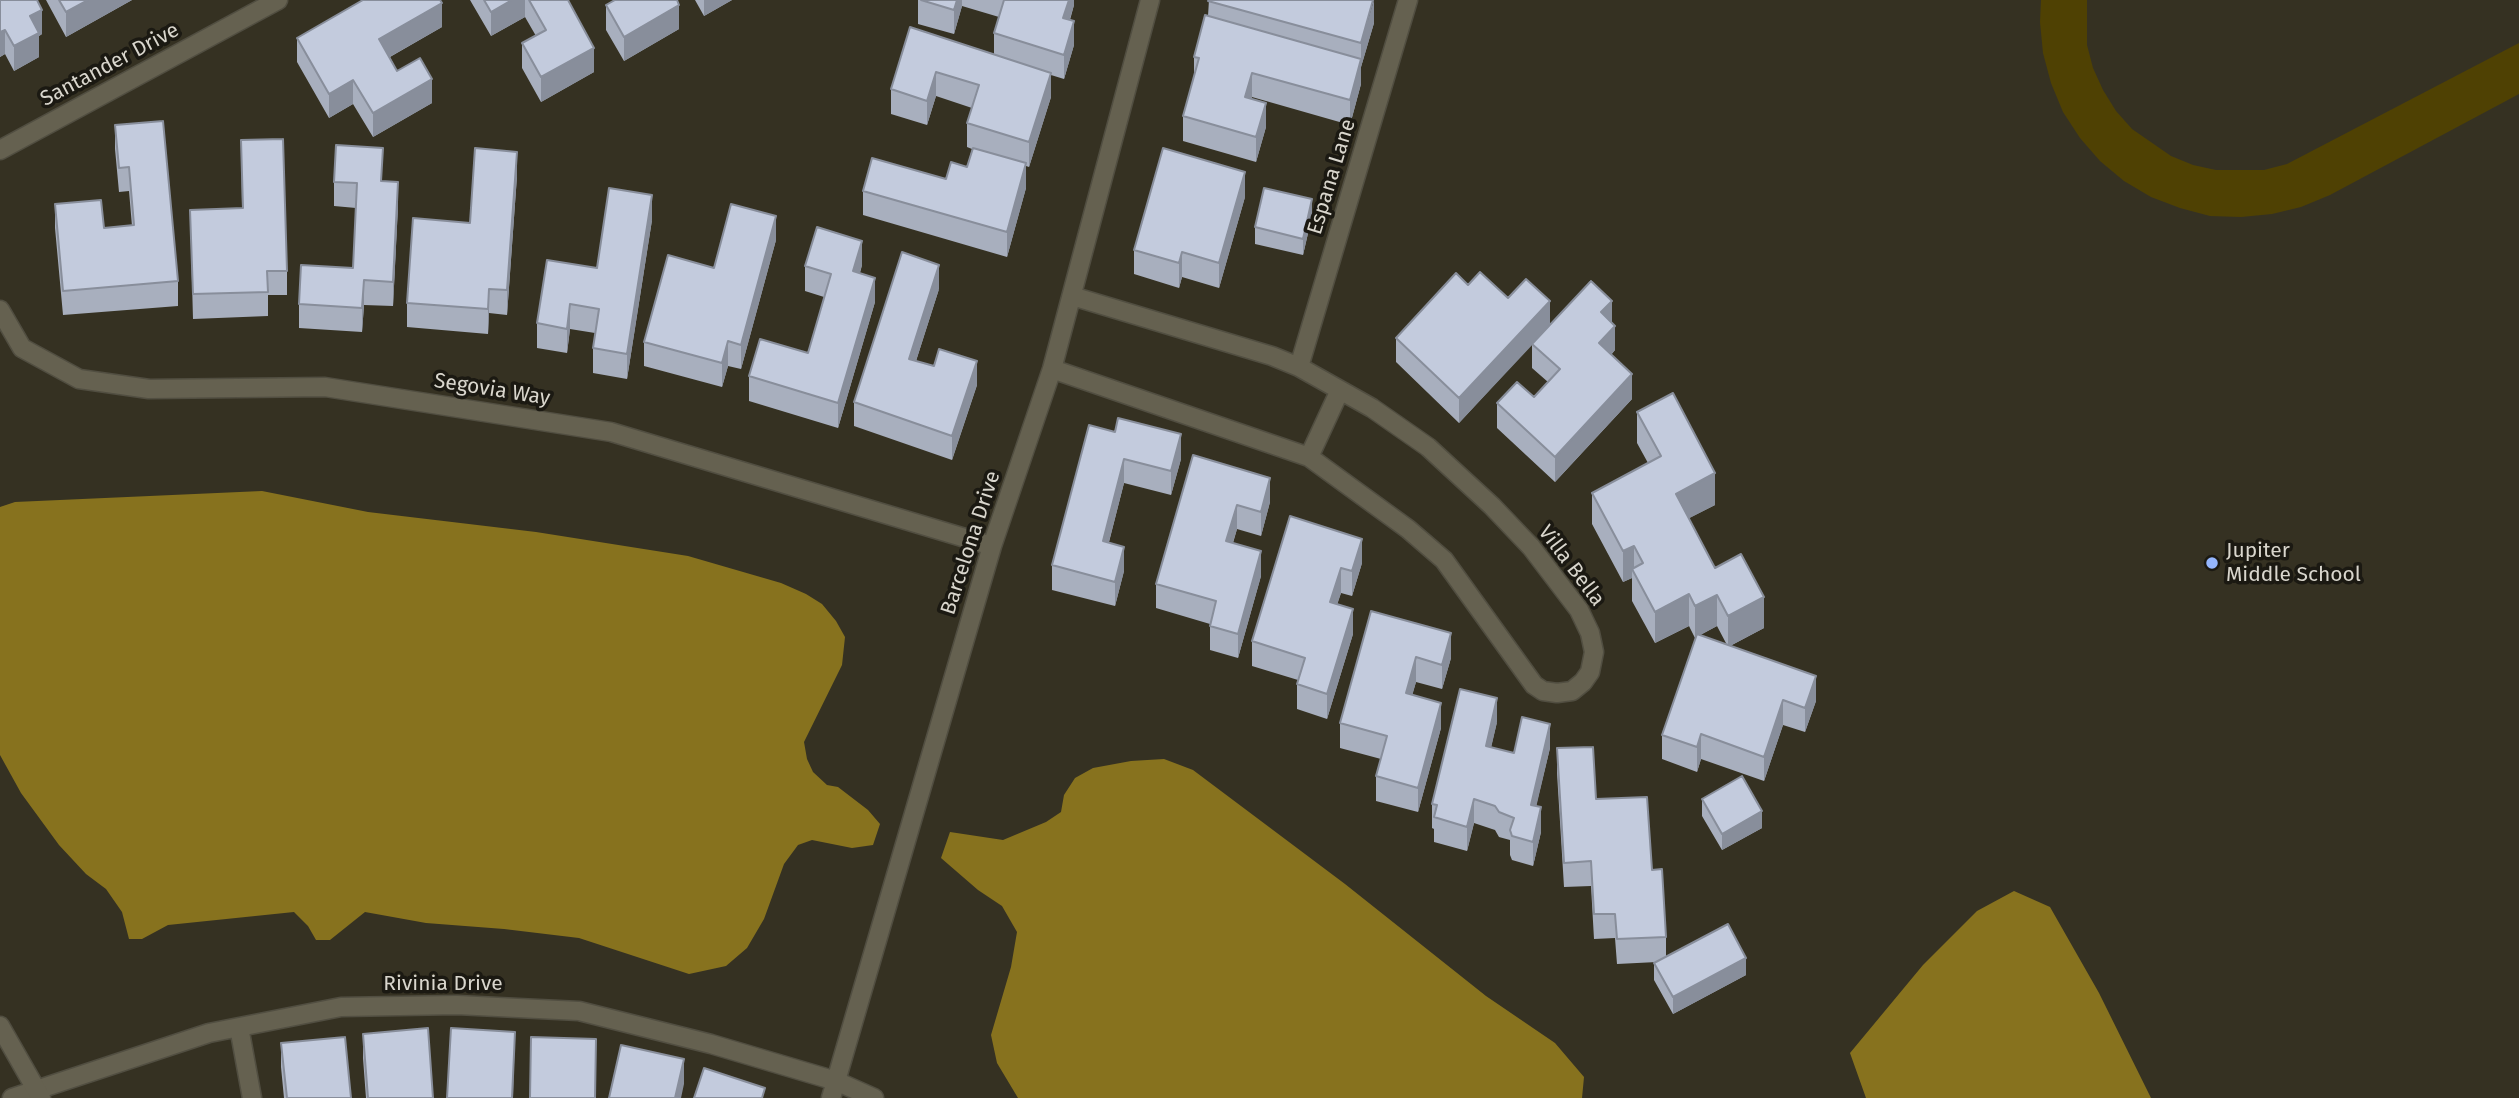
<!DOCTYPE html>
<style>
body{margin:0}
canvas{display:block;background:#353122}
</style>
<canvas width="2519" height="1098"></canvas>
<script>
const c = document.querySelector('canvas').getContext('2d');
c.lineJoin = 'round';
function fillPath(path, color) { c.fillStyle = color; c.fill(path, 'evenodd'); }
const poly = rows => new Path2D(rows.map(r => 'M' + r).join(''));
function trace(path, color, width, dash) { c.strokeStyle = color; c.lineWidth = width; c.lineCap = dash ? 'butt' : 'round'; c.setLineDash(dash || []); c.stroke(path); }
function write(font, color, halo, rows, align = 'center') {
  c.font = font + ' "Fira Sans",sans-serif'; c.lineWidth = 7; c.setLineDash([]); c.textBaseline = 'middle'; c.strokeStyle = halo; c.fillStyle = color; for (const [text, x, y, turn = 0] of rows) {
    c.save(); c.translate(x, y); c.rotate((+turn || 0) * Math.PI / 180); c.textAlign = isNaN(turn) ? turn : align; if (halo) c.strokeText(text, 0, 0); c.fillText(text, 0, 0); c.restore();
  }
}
fillPath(poly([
 [2041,0,2087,0,2087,45,2093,68,2103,90,2116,111,2132,129,2171,156,2193,165,2216,170,2264,170,2287,164,2519,43,2519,94,2330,195,2301,207,2272,214,2241,217,2210,216,2180,208,2151,197,2124,181,2100,161,2080,138,2063,112,2051,83,2043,53,2040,22]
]), '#4f4103');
fillPath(poly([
 [262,491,368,512,536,532,688,556,781,583,806,594,822,604,836,621,845,637,842,665,804,742,807,759,813,772,827,785,838,787,868,810,880,824,873,845,852,848,812,840,798,845,784,864,764,919,747,948,726,966,689,974,579,938,504,929,426,923,365,912,330,940,316,940,308,926,294,912,168,925,142,939,129,939,122,912,106,889,86,874,59,845,21,793,0,755,0,507,15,502],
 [1164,759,1193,770,1345,884,1486,996,1555,1043,1584,1077,1582,1098,1018,1098,997,1063,991,1035,1011,967,1017,932,1002,906,978,890,941,858,950,832,1003,840,1046,822,1061,812,1064,795,1075,778,1093,768,1131,761],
 [2014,891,2050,907,2099,993,2151,1098,1866,1098,1850,1053,1923,965,1977,911]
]), '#87721e');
const street = poly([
 [0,150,278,0],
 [0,310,22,348,79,379,149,389,325,387,611,432,992,546],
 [1299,367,1408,0],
 [1052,369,1309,457,1408,529,1444,560,1534,685,1543,691,1557,693,1572,691,1583,682,1590,672,1594,652,1590,633,1579,610,1531,547,1492,506,1428,447,1372,408,1299,367,1272,356,1072,296],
 [1309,457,1340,390],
 [239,1027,252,1098],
 [12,1098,209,1033,341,1007,457,1005,579,1011,711,1044,836,1081,874,1098],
 [831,1098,992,546,1052,369,1150,0]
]);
const secondary = poly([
 [0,1026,41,1098]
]);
trace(street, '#514e41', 21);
trace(secondary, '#514e41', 21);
trace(street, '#656150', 18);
trace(secondary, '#656150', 18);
fillPath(poly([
 [0,0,42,34,39,36,39,57,14,71,5,54,0,57],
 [46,0,132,0,66,37],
 [470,0,568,0,594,72,541,102,522,68,522,43,536,36,525,17,491,36],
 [695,0,732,0,704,16],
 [918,0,1074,0,1074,5,1070,20,1074,45,1064,79,1051,75,1051,97,1029,167,1026,166,1026,188,1007,257,863,215,863,191,946,179,967,167,972,149,967,147,967,123,972,108,936,96,927,125,891,114,891,89,910,27,994,54,994,33,999,17,962,6,954,34,918,24],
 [1209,0,1374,23,1361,67,1361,84,1350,125,1252,97,1251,99,1266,127,1256,162,1183,141,1183,116,1194,77,1194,57,1208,16],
 [606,5,679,29,624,61,606,30],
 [442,27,390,57,397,71,432,103,373,137,353,104,329,118,297,62,297,38],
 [115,125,178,281,178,306,63,315,55,228,55,204,104,228,132,226,129,191,119,192,115,149],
 [241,140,287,271,287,295,268,295,268,316,193,319,190,210,242,208],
 [517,176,507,315,489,313,488,334,407,327,407,303,470,223],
 [382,181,398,206,393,306,364,305,362,332,299,328,299,304,353,268,356,208,334,206,334,182],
 [1245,197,1219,288,1182,277,1179,288,1134,274,1134,250],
 [1312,216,1303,255,1255,244,1255,227],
 [652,220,627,379,593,373,593,348,595,333,570,329,567,353,537,348,537,323],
 [776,240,741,369,728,366,722,387,644,366,644,342,714,268],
 [862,265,860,273,875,302,838,428,749,401,749,376,808,353,824,297,805,291,805,266],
 [1468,285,1508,298,1550,325,1612,322,1615,350,1611,355,1632,399,1555,482,1497,428,1497,403,1534,397,1548,382,1532,368,1532,344,1459,423,1396,362,1396,338],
 [939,289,916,361,934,366,977,385,952,460,854,426,854,402],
 [1637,412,1715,505,1689,518,1715,568,1764,628,1730,646,1816,701,1805,732,1783,725,1764,781,1701,759,1697,772,1662,759,1662,735,1696,637,1695,638,1689,626,1655,643,1632,601,1632,578,1623,582,1592,524,1592,493,1648,463,1637,443],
 [1717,626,1727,645,1700,635],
 [1115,432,1181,459,1171,495,1124,483,1109,542,1124,571,1115,606,1052,590,1052,565],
 [1193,455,1270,502,1261,536,1237,529,1233,543,1261,576,1238,658,1210,650,1210,624,1156,608,1156,584],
 [1290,516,1362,563,1352,596,1341,593,1337,604,1353,634,1327,719,1297,709,1297,684,1298,680,1252,666,1252,641],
 [1371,611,1451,658,1442,689,1416,682,1412,695,1441,728,1418,812,1376,801,1376,776,1381,759,1340,748,1340,723],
 [1497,722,1491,747,1514,753,1550,748,1536,806,1541,832,1533,866,1512,860,1510,855,1510,840,1499,837,1495,830,1474,823,1467,851,1434,842,1434,829,1432,828,1432,804],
 [1557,748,1652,870,1666,937,1666,957,1746,975,1673,1014,1654,980,1654,963,1657,962,1617,964,1615,938,1594,939,1591,886,1564,887,1557,773],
 [1702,799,1762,828,1722,850,1702,816],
 [363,1034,433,1098,366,1098,363,1058],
 [281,1043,351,1098,284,1098,281,1067]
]), '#a8afbe');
fillPath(poly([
 [88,0,132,0,66,37,66,12],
 [512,0,525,0,525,17,491,36,491,12],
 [704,0,732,0,704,16],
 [957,0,962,0,962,6,954,34,954,10],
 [1069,0,1074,0,1074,5,1063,42,1063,18],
 [1374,0,1374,23,1361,67,1361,43],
 [442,3,442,27,379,63,379,39],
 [679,5,679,29,624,61,624,37],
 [42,10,42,34,39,36,39,57,14,71,14,46,30,16],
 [1074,21,1074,45,1064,79,1064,55],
 [5,30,5,54,0,57,0,32],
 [594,48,594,72,541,102,541,77],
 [1361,59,1361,84,1350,125,1350,100],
 [936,72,936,96,927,125,927,101],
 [1051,73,1051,97,1029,167,1029,142],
 [1252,73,1252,97,1245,122,1245,97],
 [432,79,432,103,373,137,373,113],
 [353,80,353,104,329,118,329,94],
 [1266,103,1266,127,1256,162,1256,137],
 [517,152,517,176,507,315,507,290],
 [1026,163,1026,188,1007,257,1007,232],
 [1245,172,1245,197,1219,288,1219,263],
 [398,182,398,206,393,306,393,282],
 [652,195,652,220,627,379,627,354],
 [1312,199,1312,216,1303,255,1303,239],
 [776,216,776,240,741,369,741,345],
 [862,241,862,265,853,296,853,271],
 [1182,252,1182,277,1179,288,1179,263],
 [939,265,939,289,909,383,909,359],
 [875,278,875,302,838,428,838,403],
 [364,280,364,305,362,332,362,308],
 [489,289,489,313,488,334,488,309],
 [1550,301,1550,326,1459,423,1459,398],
 [1612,301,1612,325,1601,312],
 [570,304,570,329,567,353,567,329],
 [1615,326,1615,350,1599,368,1599,343],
 [728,341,728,366,722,387,722,363],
 [977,361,977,385,952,460,952,436],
 [1632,374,1632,399,1555,482,1555,457],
 [1181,434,1181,459,1171,495,1171,471],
 [1124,459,1124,483,1103,565,1103,541],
 [1715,473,1715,505,1676,525,1676,494],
 [1270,478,1270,502,1261,536,1261,512],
 [1237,505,1237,529,1226,565,1226,541],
 [1362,539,1362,563,1352,596,1352,571],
 [1634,546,1634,572,1632,569,1632,578,1623,582,1623,551],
 [1124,547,1124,571,1115,606,1115,582],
 [1261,551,1261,576,1238,658,1238,634],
 [1341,568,1341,593,1330,627,1330,602],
 [1689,594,1689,626,1655,643,1655,612],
 [1717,595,1717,626,1695,638,1695,606],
 [1764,597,1764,628,1728,647,1728,616],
 [1353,609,1353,634,1327,719,1327,694],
 [1451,633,1451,658,1442,689,1442,665],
 [1416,657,1416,682,1406,718,1406,693],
 [1816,676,1816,701,1805,732,1805,708],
 [1497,698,1497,722,1486,770,1486,746],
 [1783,700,1783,725,1764,781,1764,757],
 [1441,703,1441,728,1418,812,1418,788],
 [1550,724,1550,748,1531,829,1531,805],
 [1701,734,1701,759,1697,772,1697,747],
 [1474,799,1474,823,1467,851,1467,827],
 [1541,807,1541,832,1533,866,1533,842],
 [1762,811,1762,828,1722,850,1722,834],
 [1746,958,1746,975,1673,1014,1673,997],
 [515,1032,513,1098,512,1098],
 [684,1059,684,1084,681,1098,675,1098]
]), '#888e9b');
const building = poly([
 [0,0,37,0,42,10,30,16,39,33,14,46,5,30,0,32,0,0],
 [59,0,88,0,66,12,59,0],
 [363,0,440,0,442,3,379,39,397,71,420,58,432,79,373,113,353,80,329,94,297,38,363,0],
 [484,0,512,0,491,12,484,0],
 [529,0,568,0,594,48,541,77,522,43,546,30,529,0],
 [615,0,677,0,679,5,624,37,606,5,615,0],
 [921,0,957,0,954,10,921,0],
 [1004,0,1069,0,1063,18,1074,21,1064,55,994,33,1004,0],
 [1209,0,1373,0,1361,43,1208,1,1209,0],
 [1205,15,1361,59,1350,100,1252,73,1245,97,1266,103,1256,137,1183,116,1199,58,1194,57,1205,15],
 [910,27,1051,73,1029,142,967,123,979,85,936,72,927,101,891,89,910,27],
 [163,121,178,281,63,291,55,204,101,200,104,228,134,225,129,167,119,168,115,125,163,121],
 [283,139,287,271,267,271,268,292,193,294,190,210,243,208,241,140,283,139],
 [336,145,383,148,381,181,398,182,393,282,364,280,362,308,299,304,301,265,353,268,357,183,334,182,336,145],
 [475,148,517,152,507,290,489,289,488,309,407,303,413,218,470,223,475,148],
 [973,148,1026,163,1007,232,863,191,872,158,946,179,951,162,967,167,973,148],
 [1163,148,1245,172,1219,263,1182,252,1179,263,1134,250,1163,148],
 [609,188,652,195,627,354,593,348,599,309,570,304,567,329,537,323,547,260,597,268,609,188],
 [1264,188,1312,199,1303,239,1255,227,1264,188],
 [731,204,776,216,741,345,728,341,722,363,644,342,668,255,714,268,731,204],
 [817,227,862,241,853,271,875,278,838,403,749,376,760,339,808,353,831,274,805,266,817,227],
 [902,252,939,265,909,359,934,366,939,349,977,361,952,436,854,402,902,252],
 [1480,272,1508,298,1526,279,1550,301,1459,398,1396,338,1456,273,1468,285,1480,272],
 [1591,281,1612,301,1601,312,1615,326,1599,343,1632,374,1555,457,1497,403,1517,382,1534,397,1560,369,1532,344,1591,281],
 [1673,393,1715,473,1676,494,1715,568,1741,554,1764,597,1728,616,1717,595,1695,606,1689,594,1655,612,1632,569,1643,563,1634,546,1623,551,1592,493,1661,456,1637,412,1673,393],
 [1118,418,1181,434,1171,471,1124,459,1103,541,1124,547,1115,582,1052,565,1089,425,1115,432,1118,418],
 [1193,455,1270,478,1261,512,1237,505,1226,541,1261,551,1238,634,1210,626,1216,601,1156,584,1193,455],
 [1290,516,1362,539,1352,571,1341,568,1330,602,1353,609,1327,694,1297,684,1305,658,1252,641,1290,516],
 [1371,611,1451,633,1442,665,1416,657,1406,693,1441,703,1418,788,1376,776,1387,736,1340,723,1371,611],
 [1697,634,1816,676,1805,708,1783,700,1764,757,1701,734,1697,747,1662,735,1697,634],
 [1460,689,1497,698,1486,746,1514,753,1522,717,1550,724,1531,805,1541,807,1533,842,1512,836,1510,830,1514,818,1499,812,1495,806,1474,799,1467,827,1434,817,1437,805,1432,804,1460,689],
 [1593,747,1596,799,1647,797,1652,870,1662,869,1666,937,1617,939,1615,914,1594,914,1591,861,1564,863,1557,748,1593,747],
 [1742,776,1762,811,1722,834,1702,799,1742,776],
 [1728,924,1746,958,1673,997,1654,963,1728,924],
 [428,1028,433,1098,368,1098,363,1034,428,1028],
 [451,1028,515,1032,512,1098,447,1098,451,1028],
 [345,1037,351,1098,287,1098,281,1043,345,1037],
 [531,1037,596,1039,595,1098,530,1098,531,1037],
 [621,1045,684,1059,675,1098,609,1098,621,1045],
 [704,1068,765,1088,762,1098,694,1098,704,1068]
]);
fillPath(building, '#c3cbdd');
trace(building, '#888e9b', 2);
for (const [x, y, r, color] of [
 [2212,563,7,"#95b6fd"]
]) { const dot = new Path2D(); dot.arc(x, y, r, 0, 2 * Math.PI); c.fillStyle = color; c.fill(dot); trace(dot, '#1b1912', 2.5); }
write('21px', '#d9d6cd', '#1b1912', [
 ["Santander Drive",110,65,-28],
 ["Espana Lane",1332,177,-73],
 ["Segovia Way",492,390,9],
 ["Barcelona Drive",971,543,-72],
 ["Villa Bella",1571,566,53],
 ["Rivinia Drive",443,984]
]);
write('21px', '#d9d6cd', '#1b1912', [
 ["Jupiter",2226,551],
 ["Middle School",2226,575]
], 'left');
</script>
